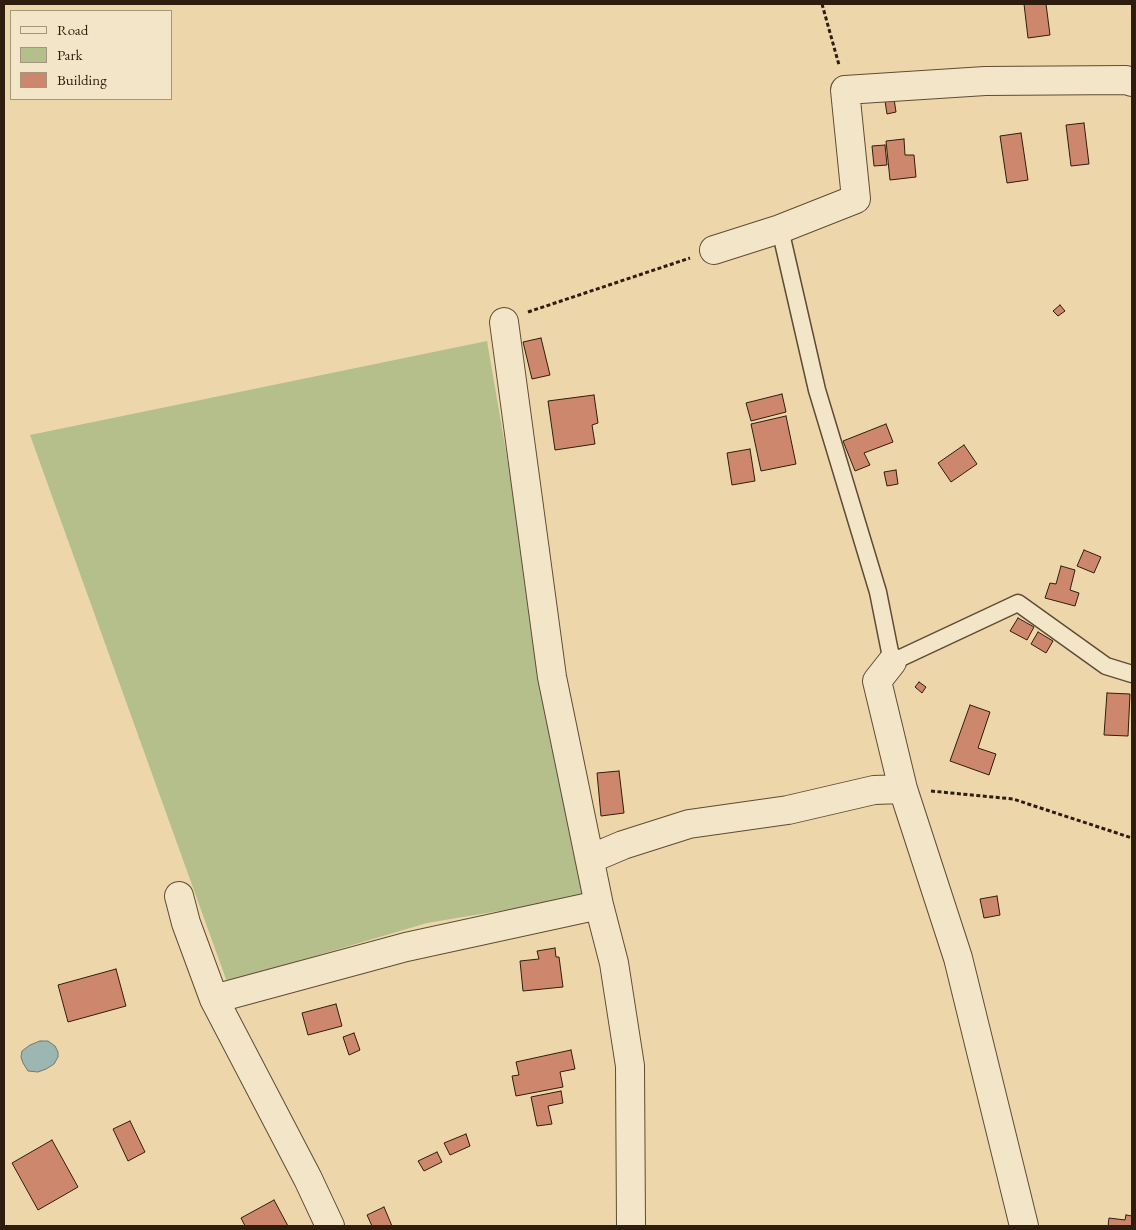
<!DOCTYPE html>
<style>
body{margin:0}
#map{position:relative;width:1136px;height:1230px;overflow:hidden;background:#edd7aa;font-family:"EB Garamond",serif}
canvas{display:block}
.frame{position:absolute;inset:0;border:5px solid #2e1d0e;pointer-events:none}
.legend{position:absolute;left:10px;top:10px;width:162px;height:90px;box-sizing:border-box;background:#f3e5c8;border:1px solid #a4957e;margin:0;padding:6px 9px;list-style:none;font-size:15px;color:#2e1d0e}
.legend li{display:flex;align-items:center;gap:10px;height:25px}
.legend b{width:25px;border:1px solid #a4957e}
</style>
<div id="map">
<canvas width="1136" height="1230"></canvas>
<div class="frame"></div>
<ul class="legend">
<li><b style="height:6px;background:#f3e5c8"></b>Road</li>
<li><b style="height:14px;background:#b5bf8b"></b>Park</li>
<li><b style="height:14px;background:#cd876c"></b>Building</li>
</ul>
</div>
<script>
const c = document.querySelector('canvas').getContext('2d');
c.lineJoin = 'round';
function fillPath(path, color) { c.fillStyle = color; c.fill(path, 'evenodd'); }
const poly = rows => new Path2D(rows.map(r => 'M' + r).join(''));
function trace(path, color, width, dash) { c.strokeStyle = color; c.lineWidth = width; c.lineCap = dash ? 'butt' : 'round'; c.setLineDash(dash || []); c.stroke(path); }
fillPath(poly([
 [487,341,583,897,427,923,227,982,30,435]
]), '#b5bf8b');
const water = poly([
 [40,1041,48,1041,55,1046,58,1052,58,1057,54,1064,46,1069,38,1072,28,1071,23,1063,21,1057,22,1051,30,1045,40,1041]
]);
fillPath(water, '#9cb7b2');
trace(water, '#707970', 1);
const building = poly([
 [1024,4,1046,4,1050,35,1028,38,1024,4],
 [894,99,896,112,887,114,885,101,894,99],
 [1084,123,1089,164,1071,166,1066,125,1084,123],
 [1021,133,1028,180,1007,183,1000,136,1021,133],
 [904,139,905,155,914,155,916,177,890,180,886,141,904,139],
 [885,145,887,165,874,166,872,146,885,145],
 [1060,305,1065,311,1058,316,1053,311,1060,305],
 [541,338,550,375,532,379,523,342,541,338],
 [782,394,786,412,751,421,746,403,782,394],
 [594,395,598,423,592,425,595,444,555,450,548,401,594,395],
 [786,416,796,464,761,471,751,424,786,416],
 [886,424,893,442,864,453,870,465,855,471,843,441,886,424],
 [964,445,977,464,951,482,938,463,964,445],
 [750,449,755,481,732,485,727,453,750,449],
 [896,470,898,484,887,486,884,472,896,470],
 [1084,550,1101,557,1094,573,1077,566,1084,550],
 [1061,566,1075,570,1070,590,1079,593,1075,606,1045,598,1050,583,1056,584,1061,566],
 [1018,618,1034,627,1027,640,1010,631,1018,618],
 [1038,632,1053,641,1046,653,1031,644,1038,632],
 [919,682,926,687,922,693,915,687,919,682],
 [1107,693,1130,694,1128,736,1104,735,1107,693],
 [970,705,990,712,978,748,996,754,989,775,950,761,970,705],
 [619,771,624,813,601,816,597,773,619,771],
 [997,896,1000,915,984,918,980,899,997,896],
 [555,948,556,957,559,957,563,987,523,991,520,961,539,959,537,951,555,948],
 [116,969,126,1006,68,1022,58,985,116,969],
 [336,1004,342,1026,308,1035,302,1013,336,1004],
 [354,1033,360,1050,349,1055,343,1037,354,1033],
 [571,1050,575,1069,560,1072,563,1087,516,1096,512,1076,519,1075,516,1062,571,1050],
 [561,1091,563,1103,548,1106,552,1124,537,1126,531,1097,561,1091],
 [130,1121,145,1152,128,1161,113,1129,130,1121],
 [466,1134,470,1146,450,1155,444,1143,466,1134],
 [52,1140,78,1187,38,1210,12,1163,52,1140],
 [437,1152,442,1162,424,1171,418,1161,437,1152],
 [274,1200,288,1226,245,1226,241,1218,274,1200],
 [384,1207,392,1226,372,1226,367,1215,384,1207],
 [1126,1215,1132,1216,1132,1226,1108,1226,1109,1218,1125,1220,1126,1215]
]);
fillPath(building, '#cd876c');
trace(building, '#2e1d0e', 1);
const lane = poly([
 [780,229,817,390,878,592,892,662,1018,603,1106,666,1132,674]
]);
const street = poly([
 [714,250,780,229,856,199,845,90,985,81,1126,80,1132,82],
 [504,322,552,677,599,905,614,963,630,1066,631,1226],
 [892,662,877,681,903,789,958,958,1024,1226],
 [590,859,623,845,689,824,788,810,874,790,903,789],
 [179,896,186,923,214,999,308,1179,330,1226],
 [214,999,406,947,599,905]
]);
trace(lane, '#5e4c35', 19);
trace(street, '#5e4c35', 30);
trace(poly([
 [822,4,839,65],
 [528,312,690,258],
 [931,791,1013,799,1132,838]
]), '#2e1d0e', 3, [4, 2.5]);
trace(lane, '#f3e5c8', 16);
trace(street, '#f3e5c8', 28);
</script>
